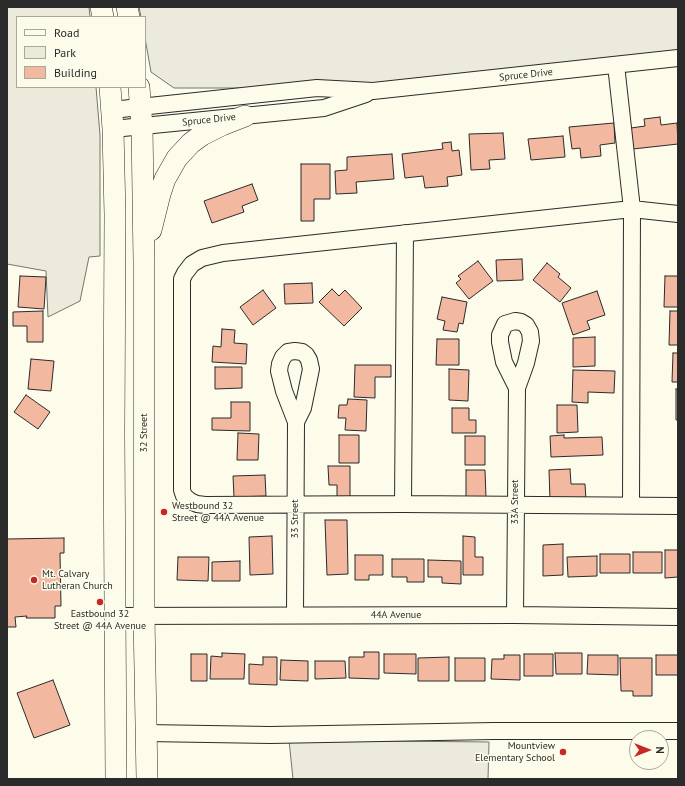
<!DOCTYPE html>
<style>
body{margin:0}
#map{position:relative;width:685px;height:786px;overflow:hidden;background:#fdfbea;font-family:"PT Sans",sans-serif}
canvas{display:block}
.frame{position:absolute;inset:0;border:8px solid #2b2b2b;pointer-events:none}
.legend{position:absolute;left:16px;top:16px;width:130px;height:72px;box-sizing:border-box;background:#fdfbea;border:1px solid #a9a89e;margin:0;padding:5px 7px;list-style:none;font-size:12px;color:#2b2b2b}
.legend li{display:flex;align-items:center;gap:8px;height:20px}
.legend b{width:20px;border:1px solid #a9a89e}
.north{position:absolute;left:629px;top:730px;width:40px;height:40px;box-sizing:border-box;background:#fdfbea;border:1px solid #a9a89e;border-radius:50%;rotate:90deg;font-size:11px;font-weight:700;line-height:16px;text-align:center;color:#2b2b2b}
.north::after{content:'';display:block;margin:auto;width:14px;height:18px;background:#c62828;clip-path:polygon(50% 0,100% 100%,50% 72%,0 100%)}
</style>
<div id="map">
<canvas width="685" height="786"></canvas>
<div class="frame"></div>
<ul class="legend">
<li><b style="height:5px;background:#fdfbea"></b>Road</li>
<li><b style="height:11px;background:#ecebdb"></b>Park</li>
<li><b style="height:11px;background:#f2b8a0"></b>Building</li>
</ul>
<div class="north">N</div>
</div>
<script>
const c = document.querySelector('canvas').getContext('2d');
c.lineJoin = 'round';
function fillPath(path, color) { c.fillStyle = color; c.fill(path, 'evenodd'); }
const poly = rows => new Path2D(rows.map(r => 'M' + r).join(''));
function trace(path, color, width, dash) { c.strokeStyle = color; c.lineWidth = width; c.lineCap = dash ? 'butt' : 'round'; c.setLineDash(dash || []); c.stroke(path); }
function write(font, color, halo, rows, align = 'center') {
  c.font = font + ' "PT Sans",sans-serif'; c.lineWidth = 3; c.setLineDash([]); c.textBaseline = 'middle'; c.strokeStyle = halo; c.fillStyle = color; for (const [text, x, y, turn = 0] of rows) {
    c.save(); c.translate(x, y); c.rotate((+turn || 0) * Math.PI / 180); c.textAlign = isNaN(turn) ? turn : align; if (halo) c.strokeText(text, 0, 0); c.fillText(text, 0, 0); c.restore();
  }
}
const green = poly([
 [7,7,89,7,90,17,17,17,17,87,96,87,100,135,100,256,89,257,80,301,48,317,46,271,7,264,7,7],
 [139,7,678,7,678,58,317,88,174,88,151,72,145,38,145,17,141,17,139,7],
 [289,740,489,742,488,779,293,779,289,740]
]);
fillPath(green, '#ecebdb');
trace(green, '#74746e', 1);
const building = poly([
 [660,117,661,125,677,123,678,144,633,149,631,128,645,126,644,119,660,117],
 [614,123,615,143,600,145,601,156,581,158,580,148,572,149,569,127,614,123],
 [503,133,505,159,489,160,490,169,471,170,469,134,503,133],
 [563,136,565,157,531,160,528,139,563,136],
 [451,142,452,151,459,150,462,175,447,177,448,186,425,188,423,176,405,178,402,154,443,149,442,143,451,142],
 [392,154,394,179,356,182,357,193,336,194,335,171,347,170,347,157,392,154],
 [301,164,330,164,330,199,314,199,314,221,301,221,301,164],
 [252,184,258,200,242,206,244,212,212,223,204,201,252,184],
 [522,259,523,280,497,281,496,260,522,259],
 [478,261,493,281,469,299,456,283,461,279,458,276,478,261],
 [547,263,560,274,558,277,571,288,560,302,533,280,547,263],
 [20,276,46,277,44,309,18,307,20,276],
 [665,276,678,276,678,307,664,307,665,276],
 [312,283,313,303,285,304,284,284,312,283],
 [332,289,339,296,345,290,362,308,344,326,319,302,332,289],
 [263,290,276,308,253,325,240,307,263,290],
 [597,291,605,315,587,321,590,329,573,335,562,303,597,291],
 [442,297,467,302,463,324,459,323,457,332,443,330,445,321,437,319,442,297],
 [43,311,43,342,27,342,27,326,13,326,13,312,43,311],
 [670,311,678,311,678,345,669,345,670,311],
 [222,329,235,330,234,343,247,344,246,364,212,362,213,346,221,347,222,329],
 [595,337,595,366,573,367,573,338,595,337],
 [437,339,459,339,459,365,436,365,437,339],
 [673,353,678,353,678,382,672,382,673,353],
 [31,359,54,361,51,391,28,389,31,359],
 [355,365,391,365,391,377,375,377,375,398,354,397,355,365],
 [215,367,242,367,242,388,215,389,215,367],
 [449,369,469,370,468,401,449,400,449,369],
 [573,370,615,371,614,393,588,392,588,403,572,402,573,370],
 [676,389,678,389,678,420,676,420,676,389],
 [26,395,50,412,38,429,14,412,26,395],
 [348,399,367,400,366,431,345,430,346,418,338,418,339,405,347,405,348,399],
 [231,402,250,402,250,431,212,430,212,418,231,418,231,402],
 [557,405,577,405,578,432,557,433,557,405],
 [452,408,469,408,469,420,476,420,476,433,452,433,452,408],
 [238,433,259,434,258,460,237,460,238,433],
 [339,435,359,435,359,463,339,463,339,435],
 [564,435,564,438,602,437,603,455,551,457,550,436,564,435],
 [465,436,485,436,485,465,465,465,465,436],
 [328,466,350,466,350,497,337,497,337,485,329,485,328,466],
 [570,469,571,484,585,484,586,500,550,501,549,470,570,469],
 [466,470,485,470,486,498,466,498,466,470],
 [265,475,266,496,234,497,233,476,265,475],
 [325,520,347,520,348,574,327,575,325,520],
 [272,536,273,574,250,575,249,537,272,536],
 [463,536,475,537,475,557,483,557,483,575,463,575,463,536],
 [64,538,64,553,60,553,61,606,55,606,55,618,26,618,27,616,15,617,16,627,7,627,7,539,64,538],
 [563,544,563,575,543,576,543,545,563,544],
 [665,550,678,550,678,577,665,578,665,550],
 [633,552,662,552,662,573,633,573,633,552],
 [600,554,630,554,630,573,600,573,600,554],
 [355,555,383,555,383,575,369,575,369,580,355,580,355,555],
 [597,556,597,576,568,577,567,557,597,556],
 [178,557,209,557,208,581,177,580,178,557],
 [392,559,424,559,424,582,407,582,407,577,392,577,392,559],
 [428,560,461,561,461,584,442,583,442,577,428,577,428,560],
 [240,561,240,581,212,581,212,562,240,561],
 [364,652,379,652,379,679,349,678,349,657,364,657,364,652],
 [222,653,245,654,244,679,210,679,211,656,222,657,222,653],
 [555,653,582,653,582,674,556,674,555,653],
 [191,654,207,654,207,681,191,681,191,654],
 [384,654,416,654,416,674,384,673,384,654],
 [524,654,553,654,553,676,524,676,524,654],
 [504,655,520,655,520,680,491,679,492,659,504,659,504,655],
 [588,655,618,655,618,675,587,674,588,655],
 [656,655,678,655,678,675,656,675,656,655],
 [263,657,277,657,277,685,249,684,249,664,263,665,263,657],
 [449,657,449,681,418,681,418,658,449,657],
 [455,658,485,658,485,681,455,681,455,658],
 [620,658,652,658,652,696,633,696,633,691,621,691,620,658],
 [281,660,308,661,308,681,280,680,281,660],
 [315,661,345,661,346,678,315,679,315,661],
 [53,680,70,725,34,738,17,693,53,680]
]);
fillPath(building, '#f2b8a0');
trace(building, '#2b2b2b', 1);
const minor = poly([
 [616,65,632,209,631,505],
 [112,110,317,88,373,91,678,58],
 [113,129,324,108,366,94],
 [678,214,632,209,223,253,202,258,192,264,185,273,182,279,182,490,184,496,190,501,197,504,205,505,403,504,678,506],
 [403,504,405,233],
 [295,615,296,422,284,391,279,371,280,364,283,357,288,352,295,351,302,352,306,355,309,360,311,369,303,408,296,422],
 [515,615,517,388,526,363,531,341,530,332,526,325,521,322,515,321,505,324,500,335,500,342,504,362,517,388],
 [114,616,515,615,678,617],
 [146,733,270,735,494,731,678,731]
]);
const major = poly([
 [101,7,103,17],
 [127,7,129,17],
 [110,87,113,129,115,215,114,434,116,779],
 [139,87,142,126,144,262,144,616,147,779],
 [151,230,160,194,165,179,177,158,191,143,202,135,222,125,245,116]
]);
trace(minor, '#2b2b2b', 18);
trace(major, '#2b2b2b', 22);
trace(minor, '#fdfbea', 16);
trace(major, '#fdfbea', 21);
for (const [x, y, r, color] of [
 [164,512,4,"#c62828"],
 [34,580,4,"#c62828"],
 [100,602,4,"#c62828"],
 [563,752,4,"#c62828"]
]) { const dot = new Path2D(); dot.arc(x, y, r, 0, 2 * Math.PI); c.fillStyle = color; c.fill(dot); trace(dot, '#fdfbea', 1.5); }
write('10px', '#2b2b2b', '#fdfbea', [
 ["Spruce Drive",526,75,-6],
 ["Spruce Drive",209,120,-6],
 ["32 Street",144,433,-90],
 ["33A Street",515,502,-90],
 ["33 Street",295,519,-90],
 ["44A Avenue",396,615]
]);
write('10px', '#2b2b2b', '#fdfbea', [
 ["Westbound 32",172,506],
 ["Street @ 44A Avenue",172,518],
 ["Mt. Calvary",42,574],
 ["Lutheran Church",42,586],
 ["Eastbound 32",100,614,"center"],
 ["Street @ 44A Avenue",100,626,"center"],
 ["Mountview",555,746,"right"],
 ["Elementary School",555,758,"right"]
], 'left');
</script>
